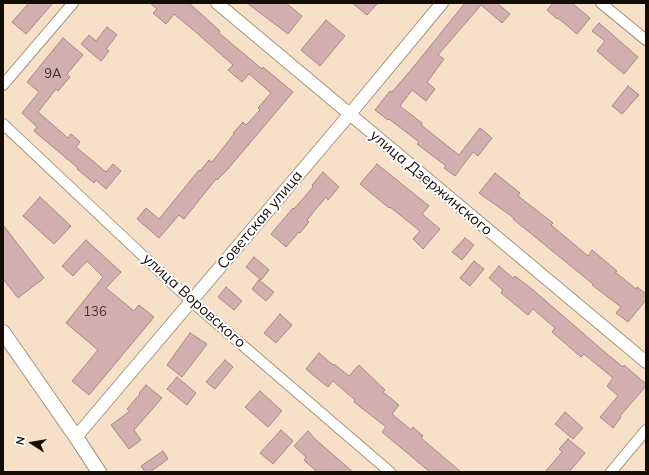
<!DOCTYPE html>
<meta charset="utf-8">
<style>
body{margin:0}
#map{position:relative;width:649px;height:475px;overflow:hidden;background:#f6e1c8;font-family:Mulish,sans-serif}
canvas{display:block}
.frame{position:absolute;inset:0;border:4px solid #140d05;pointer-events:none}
.north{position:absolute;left:12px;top:423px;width:40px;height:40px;-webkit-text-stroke:3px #fff;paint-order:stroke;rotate:282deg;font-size:11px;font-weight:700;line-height:16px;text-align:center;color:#140d05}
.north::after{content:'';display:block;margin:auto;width:14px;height:18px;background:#140d05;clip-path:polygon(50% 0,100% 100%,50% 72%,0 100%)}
</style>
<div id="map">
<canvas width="649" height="475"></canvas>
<div class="frame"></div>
<div class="north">N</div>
</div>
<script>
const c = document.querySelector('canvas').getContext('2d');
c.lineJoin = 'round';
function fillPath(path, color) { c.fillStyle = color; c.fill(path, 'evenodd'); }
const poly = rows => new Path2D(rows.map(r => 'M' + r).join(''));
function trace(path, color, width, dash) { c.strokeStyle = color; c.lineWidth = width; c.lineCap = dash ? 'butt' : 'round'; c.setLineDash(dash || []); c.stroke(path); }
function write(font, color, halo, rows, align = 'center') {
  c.font = font + ' Mulish,sans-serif'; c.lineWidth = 4; c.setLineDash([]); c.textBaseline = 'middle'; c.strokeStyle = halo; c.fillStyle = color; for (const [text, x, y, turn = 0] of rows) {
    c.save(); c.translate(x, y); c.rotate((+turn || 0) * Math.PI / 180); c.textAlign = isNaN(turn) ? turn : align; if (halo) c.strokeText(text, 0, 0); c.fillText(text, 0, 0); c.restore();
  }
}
const building = poly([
 [29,3,53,3,26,34,12,22,29,3],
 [150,3,189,3,220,31,219,33,262,69,263,67,293,92,227,170,217,180,216,179,184,219,179,215,159,238,137,219,146,208,159,219,199,170,200,171,209,160,212,162,234,134,233,133,243,122,246,125,260,110,258,108,271,93,249,74,242,82,228,70,233,65,198,34,174,14,166,24,153,13,157,9,150,3],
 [247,3,286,3,302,16,288,34,247,3],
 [352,3,378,3,367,15,352,3],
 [465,3,497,3,510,14,502,23,481,5,438,55,444,59,427,82,435,89,426,101,412,90,400,106,422,123,421,125,459,155,480,128,492,138,478,156,473,152,455,176,444,168,446,166,417,144,419,142,389,119,388,120,375,110,390,91,392,92,411,70,465,3],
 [553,3,572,3,590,18,577,34,558,18,557,19,547,10,553,3],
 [326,20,345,36,320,66,301,50,326,20],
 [599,23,638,57,624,74,597,51,605,41,592,31,599,23],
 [107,27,117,35,106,49,109,51,101,61,81,44,89,35,96,41,107,27],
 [63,38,83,55,67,74,70,77,58,91,56,89,38,112,68,138,71,134,80,142,76,147,106,172,113,164,121,171,106,189,96,180,94,183,77,169,78,168,34,131,37,127,22,113,39,92,27,82,63,38],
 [628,86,639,95,622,114,612,106,628,86],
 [377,164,429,206,422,214,440,229,423,249,413,239,420,231,390,207,389,208,360,184,377,164],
 [323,172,339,187,328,200,326,197,307,220,309,222,300,233,299,232,286,247,271,234,293,208,294,209,313,187,312,185,323,172],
 [495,173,520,193,518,196,553,223,551,225,588,256,592,250,617,271,615,272,636,289,637,287,646,294,646,300,628,322,616,313,621,307,592,285,593,284,513,219,514,218,479,193,495,173],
 [40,197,71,226,54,244,23,216,40,197],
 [3,225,44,278,18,298,3,279,3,225],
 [465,238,474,245,462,260,452,252,465,238],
 [86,240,121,272,106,288,134,311,139,305,154,317,89,395,72,381,98,350,66,323,103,277,87,261,73,276,62,266,86,240],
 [254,257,269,270,261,280,246,267,254,257],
 [474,261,484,269,470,286,460,278,474,261],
 [499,266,513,278,515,276,532,289,607,354,623,367,624,365,646,384,646,386,620,416,621,417,613,428,600,417,618,396,607,386,613,378,584,354,581,357,552,332,555,328,533,309,528,315,501,293,503,290,489,278,499,266],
 [259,280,274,292,266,301,252,289,259,280],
 [226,287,242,301,234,310,218,297,226,287],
 [280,314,292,325,276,343,264,333,280,314],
 [190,333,207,344,182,377,167,365,190,333],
 [319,353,333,365,334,364,349,376,359,365,385,390,383,392,399,405,392,414,411,430,413,427,423,436,421,438,461,472,430,472,382,432,386,427,354,402,355,400,333,381,328,387,313,375,306,369,319,353],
 [225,360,233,367,215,389,206,382,225,360],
 [177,377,196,393,187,405,167,389,177,377],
 [146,385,162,398,134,430,141,440,129,449,111,425,130,411,127,409,140,394,139,393,146,385],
 [260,391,282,411,268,427,245,407,260,391],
 [565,412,583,428,573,439,555,424,565,412],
 [281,430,293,441,273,464,260,453,281,430],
 [308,431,315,439,353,472,317,472,304,460,306,457,294,446,308,431],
 [568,439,585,453,569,472,545,472,562,452,559,449,568,439],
 [163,451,168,459,150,472,145,472,141,466,163,451]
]);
fillPath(building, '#d2afae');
trace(building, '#a88786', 1);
const minor = poly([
 [601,3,646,40],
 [3,85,73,3],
 [3,124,191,301,390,472],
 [611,472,646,430]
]);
const tertiary = poly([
 [217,3,646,362],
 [76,437,349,115,442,3]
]);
const secondary = poly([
 [3,332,76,437,99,472]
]);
trace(minor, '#a6937b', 12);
trace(tertiary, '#a6937b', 14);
trace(secondary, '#a6937b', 16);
trace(minor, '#fff', 10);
trace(tertiary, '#fff', 12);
trace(secondary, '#fff', 14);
write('13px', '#44362f', null, [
 ["9А",53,74],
 ["136",95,312]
]);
write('15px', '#140d05', '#fff', [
 ["улица Дзержинского",431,183,40],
 ["Советская улица",260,220,-50],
 ["улица Воровского",194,301,42]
]);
</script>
